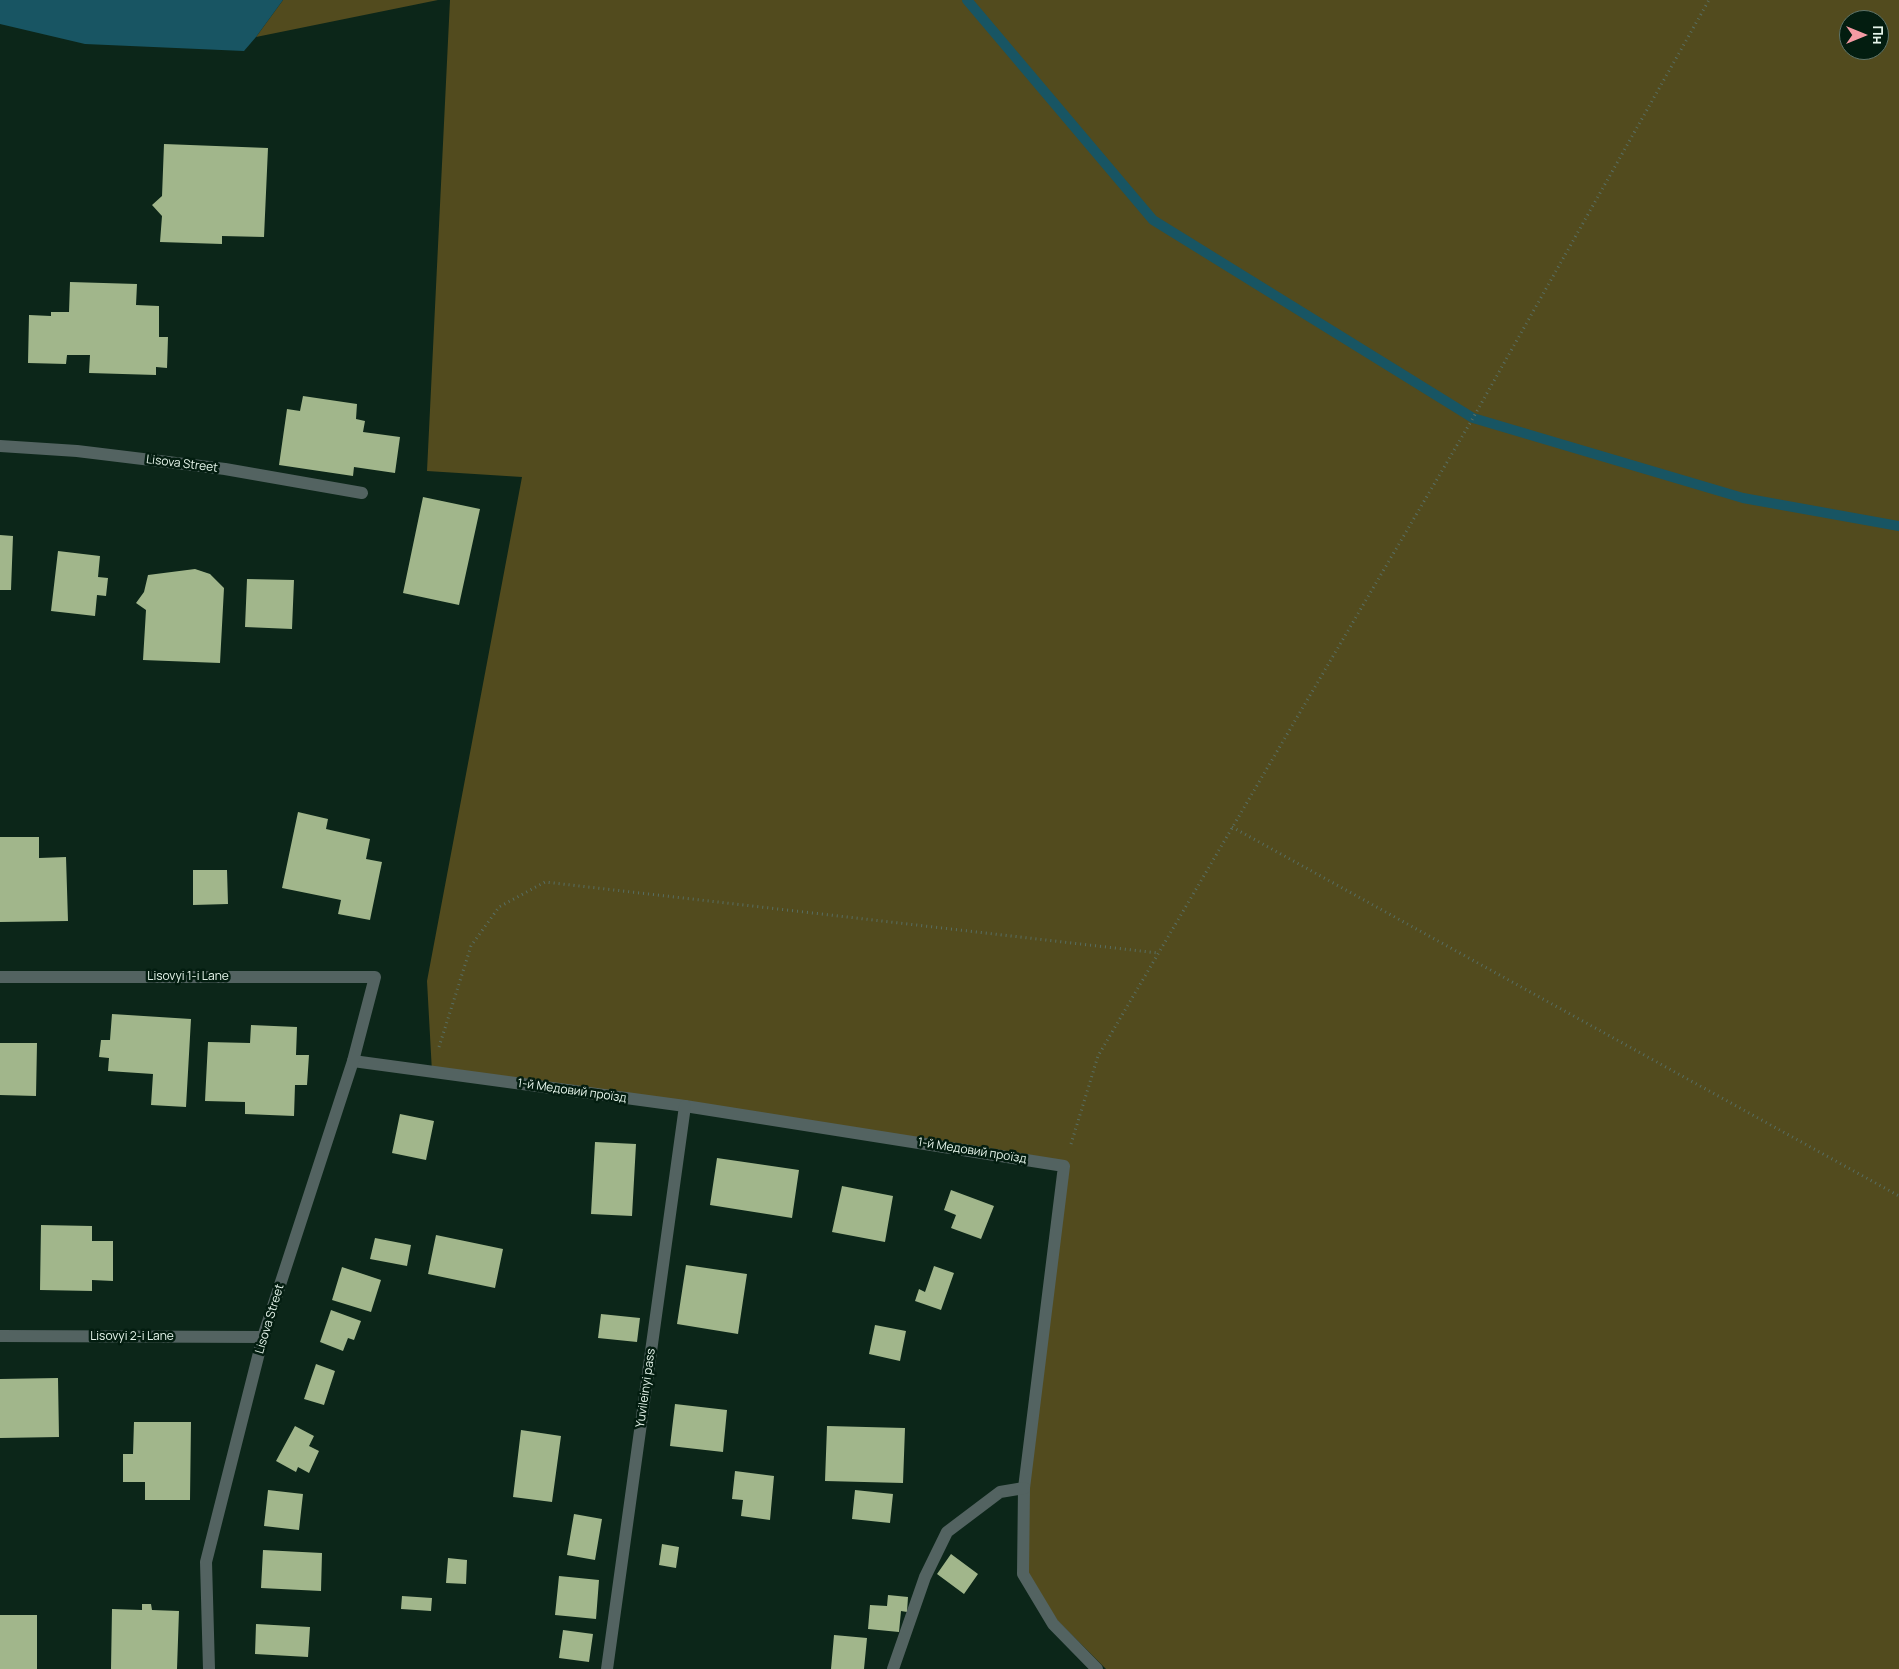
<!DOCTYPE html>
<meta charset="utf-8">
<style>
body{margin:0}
#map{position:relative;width:1899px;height:1669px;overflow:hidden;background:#0c2619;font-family:Manrope,sans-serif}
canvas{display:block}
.north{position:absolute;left:1839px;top:10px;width:50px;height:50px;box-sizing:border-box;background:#031d10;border:1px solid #5e7368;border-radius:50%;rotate:90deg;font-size:14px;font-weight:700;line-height:20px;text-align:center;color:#e6f5eb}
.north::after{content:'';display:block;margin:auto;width:18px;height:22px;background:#f49aa4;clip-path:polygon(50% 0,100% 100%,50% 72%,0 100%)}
</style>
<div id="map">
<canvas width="1899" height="1669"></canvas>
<div class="north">Пн</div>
</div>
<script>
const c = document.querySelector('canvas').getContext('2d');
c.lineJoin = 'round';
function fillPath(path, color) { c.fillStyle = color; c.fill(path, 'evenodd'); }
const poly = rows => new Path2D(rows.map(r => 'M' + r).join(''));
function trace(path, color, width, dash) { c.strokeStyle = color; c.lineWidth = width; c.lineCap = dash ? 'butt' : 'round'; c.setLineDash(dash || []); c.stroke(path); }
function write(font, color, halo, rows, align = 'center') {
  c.font = font + ' Manrope,sans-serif'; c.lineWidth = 5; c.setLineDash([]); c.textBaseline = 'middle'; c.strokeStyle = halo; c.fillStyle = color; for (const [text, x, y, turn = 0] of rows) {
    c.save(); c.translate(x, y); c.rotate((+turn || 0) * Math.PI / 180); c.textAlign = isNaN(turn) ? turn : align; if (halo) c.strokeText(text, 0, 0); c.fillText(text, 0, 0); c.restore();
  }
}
fillPath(poly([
 [283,0,438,0,256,37],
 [450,0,1899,0,1899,1669,1106,1669,1057,1620,1026,1575,1028,1487,1064,1166,432,1072,427,981,522,477,427,471],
 [1849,20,1879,20,1879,50,1849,50]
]), '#524b1e');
fillPath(poly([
 [0,0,283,0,256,37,244,51,85,44,0,24]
]), '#185563');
trace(poly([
 [967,0,1153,220,1473,418,1743,498,1899,526]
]), '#185563', 10);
fillPath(poly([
 [164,144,268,148,264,237,222,236,222,244,160,242,162,216,152,205,162,196],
 [70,282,137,284,136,305,159,306,159,337,168,337,167,368,156,367,156,375,89,373,90,355,67,355,66,364,28,363,29,315,51,316,51,312,69,312],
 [303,396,357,404,356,419,365,421,363,432,400,437,395,473,354,467,353,476,279,465,287,409,300,411],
 [423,497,480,509,459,605,403,593],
 [0,535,13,536,11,590,0,590],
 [58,551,100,556,98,577,108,578,106,596,97,595,95,616,51,611],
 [195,569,210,574,224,588,220,663,143,660,146,610,136,603,144,592,148,575],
 [247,579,294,580,292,629,245,627],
 [298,812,328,819,326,829,370,839,366,859,382,862,370,920,338,914,341,900,282,888],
 [0,837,39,837,39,858,66,857,68,921,0,922],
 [193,870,227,870,228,904,193,905],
 [112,1014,191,1019,186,1107,151,1105,153,1074,108,1071,109,1058,99,1057,101,1040,110,1040],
 [251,1025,297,1027,296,1055,309,1055,307,1085,295,1085,294,1116,245,1114,245,1102,205,1101,208,1042,250,1043],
 [0,1043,37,1043,36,1096,0,1095],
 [400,1114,434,1121,426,1160,392,1153],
 [595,1142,636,1144,632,1216,591,1214],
 [717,1158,799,1170,792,1218,710,1205],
 [842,1186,893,1196,885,1242,832,1232],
 [951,1190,994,1206,981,1239,951,1228,956,1215,944,1210],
 [41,1225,92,1226,92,1241,113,1241,113,1281,92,1280,92,1291,40,1290],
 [436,1235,503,1249,495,1288,428,1274],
 [375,1238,411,1245,407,1266,370,1259],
 [686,1265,747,1274,738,1334,677,1324],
 [934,1266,954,1273,941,1310,915,1301,919,1289,925,1292],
 [342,1267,381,1280,371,1312,332,1300],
 [331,1310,361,1321,354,1340,348,1338,343,1351,320,1342],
 [601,1314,640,1318,637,1342,598,1338],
 [875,1325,906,1331,900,1361,869,1354],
 [316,1364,335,1371,324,1405,304,1399],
 [58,1378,59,1437,0,1438,0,1379],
 [675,1404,727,1410,723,1452,670,1446],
 [134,1422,191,1422,190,1500,145,1500,145,1482,123,1482,123,1454,133,1454],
 [295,1426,314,1436,309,1446,319,1451,309,1473,298,1467,296,1472,276,1461],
 [827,1426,905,1428,903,1483,825,1481],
 [521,1430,561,1436,552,1502,513,1497],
 [735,1471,774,1476,770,1520,741,1516,743,1500,732,1499],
 [268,1490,303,1494,299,1530,264,1526],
 [855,1490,893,1494,890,1523,852,1519],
 [574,1514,602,1519,595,1560,567,1555],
 [662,1544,679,1547,676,1568,659,1565],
 [263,1550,322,1553,321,1591,261,1588],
 [951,1554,978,1574,964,1594,937,1574],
 [448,1558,467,1560,466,1584,446,1583],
 [559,1576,599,1580,596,1619,555,1615],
 [888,1595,908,1597,907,1612,901,1611,899,1632,868,1629,870,1605,887,1606],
 [402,1596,432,1598,431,1611,401,1609],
 [142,1604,151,1604,152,1610,179,1611,177,1669,111,1669,112,1609,142,1610],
 [0,1615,37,1615,37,1669,0,1669],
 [256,1624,310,1627,308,1657,255,1654],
 [563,1630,593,1634,589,1662,559,1658],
 [834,1635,867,1638,864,1669,831,1669]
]), '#a1b68b');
trace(poly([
 [1232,827,1899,1196],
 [439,1047,471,946,499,907,545,882,1158,953],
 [1071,1144,1098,1056,1473,418,1709,0]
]), '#586e62', 3, [1, 4]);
trace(poly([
 [353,1061,685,1106,1064,1166,1024,1488,1023,1574,1053,1624,1097,1669]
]), '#536361', 12);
trace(poly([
 [0,446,77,451,225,469,362,493],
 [0,977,375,977,353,1061,263,1337,206,1562,209,1669],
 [0,1336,263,1337],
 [607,1669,685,1106],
 [893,1669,925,1577,947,1532,1000,1492,1024,1488]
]), '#536361', 12);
write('12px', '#e6f5eb', '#031d10', [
 ["Lisova Street",182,464,7],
 ["Lisovyi 1-i Lane",188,977],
 ["1-й Медовий проїзд",572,1091,8],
 ["1-й Медовий проїзд",972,1151,9],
 ["Lisova Street",270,1319,-73],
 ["Lisovyi 2-i Lane",132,1337],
 ["Yuvileinyi pass",646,1388,-82]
]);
</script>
